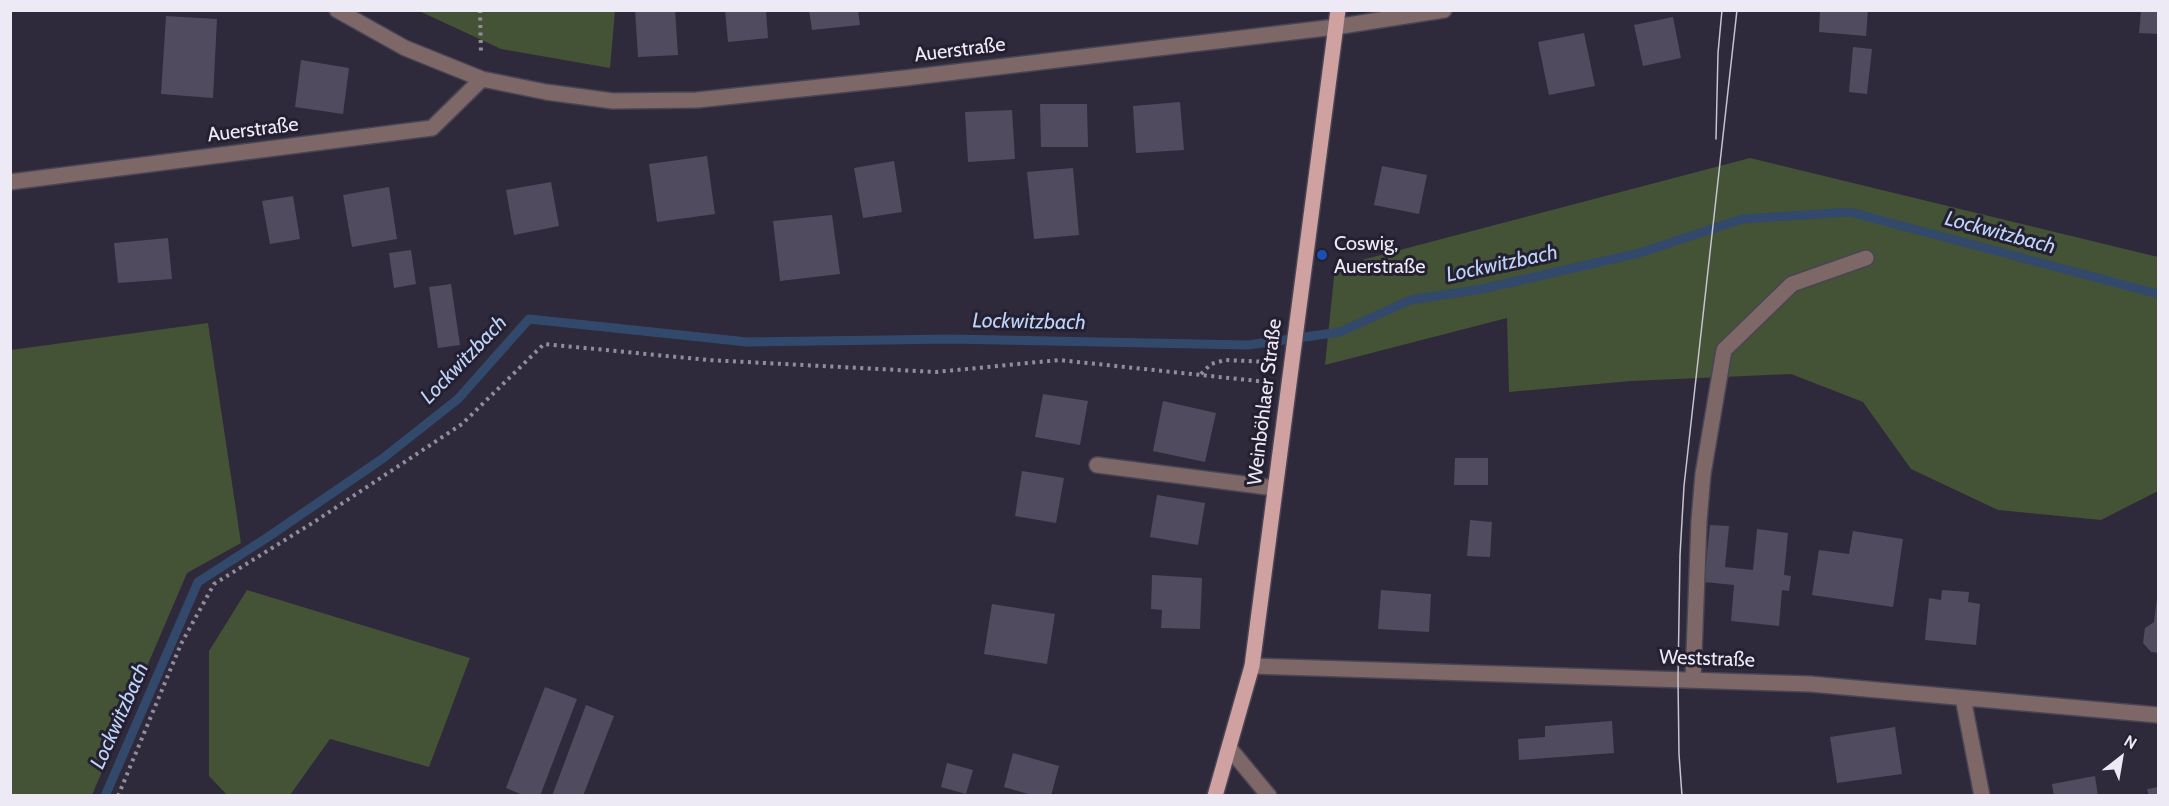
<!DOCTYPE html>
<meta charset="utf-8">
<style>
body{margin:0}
#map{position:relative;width:2169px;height:806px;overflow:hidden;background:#2e2a3b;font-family:Cabin,sans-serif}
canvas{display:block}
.frame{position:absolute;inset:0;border:12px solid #edeaf6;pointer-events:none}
.north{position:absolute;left:2091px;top:728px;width:60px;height:60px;-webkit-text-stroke:4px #252031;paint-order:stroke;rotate:31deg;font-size:16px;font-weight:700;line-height:24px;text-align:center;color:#edeaf6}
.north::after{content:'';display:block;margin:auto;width:21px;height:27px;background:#edeaf6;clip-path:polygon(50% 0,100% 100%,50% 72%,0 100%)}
</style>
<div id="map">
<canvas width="2169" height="806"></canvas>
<div class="frame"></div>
<div class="north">N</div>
</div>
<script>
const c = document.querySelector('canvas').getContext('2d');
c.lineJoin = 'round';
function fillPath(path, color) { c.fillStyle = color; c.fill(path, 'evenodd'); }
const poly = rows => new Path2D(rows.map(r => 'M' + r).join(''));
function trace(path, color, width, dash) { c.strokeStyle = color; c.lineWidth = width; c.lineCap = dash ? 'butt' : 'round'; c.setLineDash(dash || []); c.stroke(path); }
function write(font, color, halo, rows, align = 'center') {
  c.font = font + ' Cabin,sans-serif'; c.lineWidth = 6; c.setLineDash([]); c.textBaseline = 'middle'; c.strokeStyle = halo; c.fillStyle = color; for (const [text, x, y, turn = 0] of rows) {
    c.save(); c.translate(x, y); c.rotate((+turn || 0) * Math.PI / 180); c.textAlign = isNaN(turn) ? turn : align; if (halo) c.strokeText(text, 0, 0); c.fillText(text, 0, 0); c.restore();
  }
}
fillPath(poly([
 [419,11,615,11,610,68,501,49],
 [1750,158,2158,257,2158,491,2101,520,1998,510,1911,469,1863,402,1791,374,1631,381,1509,392,1507,318,1325,365,1335,267],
 [208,323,241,543,187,573,92,795,11,795,11,350],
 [247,590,470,658,429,767,330,739,290,795,227,795,209,776,209,651]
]), '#445235');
trace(poly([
 [105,796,198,582,268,537,382,459,458,399,529,319,747,342,951,339,1248,345,1340,332,1410,300,1482,289,1639,253,1742,219,1850,212,2158,294]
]), '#33496c', 9);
fillPath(poly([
 [635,10,675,10,678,55,638,57],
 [725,10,766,10,768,38,728,42],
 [809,10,858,10,860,25,812,30],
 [1820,10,1868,10,1866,36,1819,32],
 [2141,10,2158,10,2158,34,2139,33],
 [166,16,217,19,213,98,161,94],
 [1673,17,1681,58,1643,66,1634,25],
 [1584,33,1595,86,1549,95,1538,42],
 [1853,47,1872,49,1867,94,1849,92],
 [301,60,349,68,343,114,295,107],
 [1180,102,1184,150,1136,153,1133,106],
 [1040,104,1087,104,1088,147,1041,147],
 [1012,110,1015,159,968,162,965,112],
 [707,156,715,214,657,222,649,164],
 [894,161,902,212,863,218,854,168],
 [1382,166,1427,175,1419,214,1374,205],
 [1073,168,1079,235,1034,239,1027,172],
 [551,182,559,226,514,235,506,190],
 [389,187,397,239,352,247,343,195],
 [293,196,300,239,270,244,262,201],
 [832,215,840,274,780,281,773,221],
 [168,238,172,279,118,283,114,243],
 [411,250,416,284,394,288,389,253],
 [451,284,460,345,438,348,429,287],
 [1043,394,1088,401,1080,445,1035,437],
 [1163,401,1216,413,1205,462,1153,451],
 [1455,458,1488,458,1488,485,1454,485],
 [1022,471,1064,478,1056,523,1015,516],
 [1157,495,1205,503,1198,545,1150,537],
 [1470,520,1492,522,1490,557,1467,556],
 [1710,525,1729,526,1725,567,1753,570,1757,529,1788,533,1784,575,1791,576,1789,591,1782,590,1779,626,1731,621,1734,585,1704,582],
 [1853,531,1903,539,1893,607,1812,595,1819,550,1849,554],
 [1152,575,1202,578,1200,629,1161,628,1162,610,1151,609],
 [1381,590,1431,594,1429,632,1378,629],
 [1942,590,1969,592,1968,602,1980,604,1976,645,1925,640,1929,598,1941,600],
 [2157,599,2158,599,2158,653,2151,652,2143,643,2145,628,2154,622],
 [992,604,1055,614,1047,664,984,654],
 [545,687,577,699,540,796,525,796,506,788],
 [586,705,614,716,583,796,552,796],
 [1612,721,1614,753,1519,760,1518,739,1545,737,1545,726],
 [1895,727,1902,774,1837,783,1830,737],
 [1013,753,1059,766,1051,796,1035,796,1004,787],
 [947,763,973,770,966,794,941,787],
 [2095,776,2098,796,2054,796,2052,784],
 [2158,787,2158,796,2149,796,2147,789]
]), '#504b5e');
const minor = poly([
 [337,10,405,48,482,79,546,92,613,101,697,100,905,78,1335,27,1444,10],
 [10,182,432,128,482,79],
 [1097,465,1275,488],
 [1252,666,1810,684,2158,715],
 [1693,680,1699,521,1703,474,1724,350,1792,284,1866,258],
 [1963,698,1982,796],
 [1230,749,1269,796]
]);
const major = poly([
 [1215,796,1252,666,1338,10]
]);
trace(minor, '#494555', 18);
trace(major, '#494555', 18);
trace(poly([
 [480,10,481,54],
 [1201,374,1211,364,1225,360,1270,362],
 [118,796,181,644,214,584,314,522,462,424,544,344,708,360,936,372,1059,360,1267,382]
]), '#918d9c', 4, [3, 4.5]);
trace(minor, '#7e6767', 15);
trace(major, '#cfa1a0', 15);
trace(poly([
 [1716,139,1718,53,1722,10],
 [1682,796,1679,754,1678,679,1680,555,1684,486,1737,10]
]), '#c7c4d1', 1.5);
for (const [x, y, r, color] of [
 [1322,255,6,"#1a4fb4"]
]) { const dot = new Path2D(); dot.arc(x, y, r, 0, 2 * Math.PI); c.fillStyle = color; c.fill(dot); trace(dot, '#252031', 2); }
write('20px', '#edeaf6', '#252031', [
 ["Auerstraße",960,50,-7],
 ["Auerstraße",253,130,-7],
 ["Weinböhlaer Straße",1265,402,-83],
 ["Weststraße",1707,659,2]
]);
write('20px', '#edeaf6', '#252031', [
 ["Coswig,",1334,244],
 ["Auerstraße",1334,267]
], 'left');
write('italic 21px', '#bdd4f9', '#252031', [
 ["Lockwitzbach",2000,233,15],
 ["Lockwitzbach",1502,264,-12],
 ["Lockwitzbach",1029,322,1],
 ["Lockwitzbach",464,360,-46],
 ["Lockwitzbach",120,716,-66]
]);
</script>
